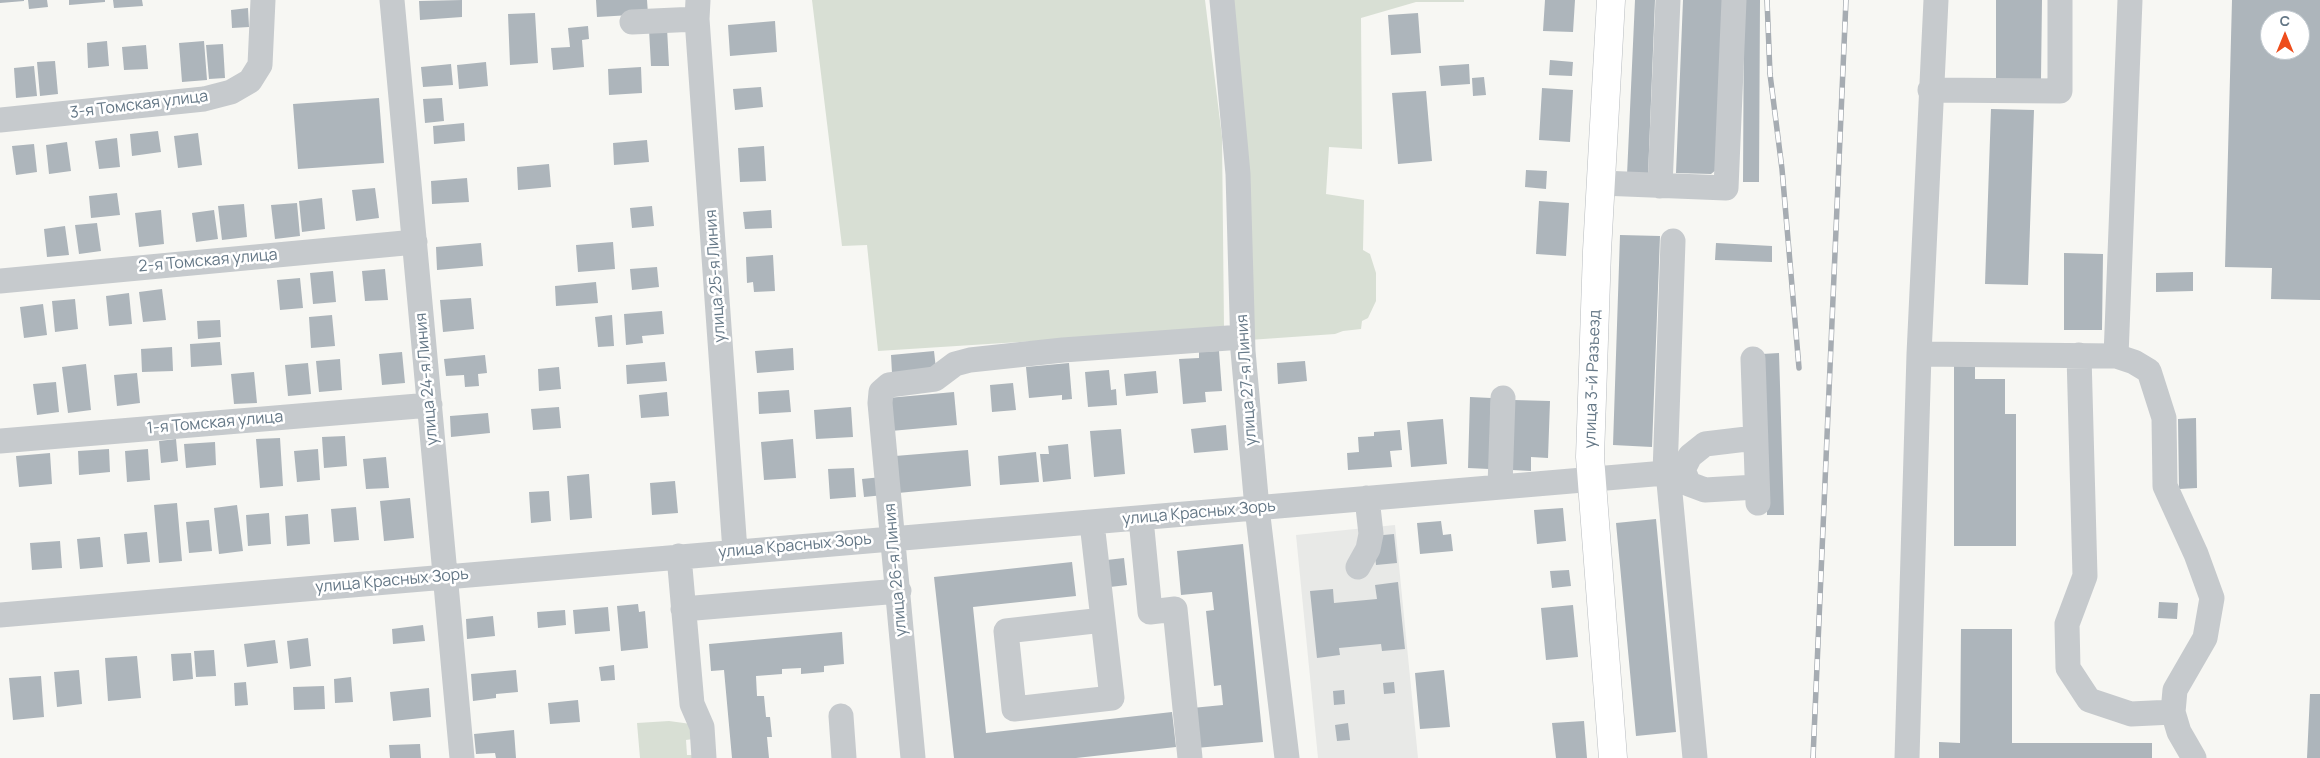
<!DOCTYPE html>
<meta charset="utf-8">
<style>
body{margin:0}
#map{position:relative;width:2320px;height:758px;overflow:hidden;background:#f7f7f3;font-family:Manrope,sans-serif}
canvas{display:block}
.north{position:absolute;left:2260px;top:10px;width:50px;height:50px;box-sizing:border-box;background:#fff;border:1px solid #c1c9cf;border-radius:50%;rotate:0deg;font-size:14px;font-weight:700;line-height:20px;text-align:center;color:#647786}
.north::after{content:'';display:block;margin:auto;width:18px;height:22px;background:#ee4d1c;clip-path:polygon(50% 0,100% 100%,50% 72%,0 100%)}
</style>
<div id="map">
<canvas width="2320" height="758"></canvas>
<div class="north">С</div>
</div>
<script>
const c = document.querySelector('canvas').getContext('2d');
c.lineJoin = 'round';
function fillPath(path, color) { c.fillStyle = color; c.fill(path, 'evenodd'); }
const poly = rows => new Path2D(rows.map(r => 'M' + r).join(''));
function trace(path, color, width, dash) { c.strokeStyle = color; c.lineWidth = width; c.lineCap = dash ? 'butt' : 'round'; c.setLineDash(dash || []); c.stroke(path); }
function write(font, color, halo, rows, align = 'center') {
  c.font = font + ' Manrope,sans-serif'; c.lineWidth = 5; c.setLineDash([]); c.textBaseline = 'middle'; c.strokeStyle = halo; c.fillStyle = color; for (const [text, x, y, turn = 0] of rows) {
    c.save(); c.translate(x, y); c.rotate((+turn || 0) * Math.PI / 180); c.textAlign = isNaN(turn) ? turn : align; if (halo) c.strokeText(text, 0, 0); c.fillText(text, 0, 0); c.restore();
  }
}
fillPath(poly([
 [1395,525,1418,758,1318,758,1296,535]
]), '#e8e9e7');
fillPath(poly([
 [812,0,1205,0,1222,137,1224,329,878,351,867,245,842,246],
 [1228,0,1464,0,1464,2,1416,2,1361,18,1362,149,1329,147,1326,194,1364,200,1363,250,1370,254,1376,273,1376,301,1368,318,1362,321,1361,329,1343,331,1335,334,1249,340],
 [669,721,691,724,693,739,686,740,687,755,694,755,694,758,640,758,637,723]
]), '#d8dfd4');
fillPath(poly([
 [0,0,24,0,24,1,0,3],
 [28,0,47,0,48,7,29,9],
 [69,0,105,0,105,2,69,5],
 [113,0,142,0,143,6,114,8],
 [462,0,462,17,420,20,419,1],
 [596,0,647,0,648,14,597,17],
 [1545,0,1575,0,1573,32,1543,31],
 [1635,0,1655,0,1648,176,1627,175],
 [1683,0,1723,0,1716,170,1711,174,1676,173],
 [1744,0,1760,0,1759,182,1743,182],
 [1996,0,2042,0,2041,79,1996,79],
 [2232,0,2320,0,2320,300,2271,299,2272,268,2225,267],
 [2270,20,2300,20,2300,50,2270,50],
 [248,8,249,27,232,28,231,10],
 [535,13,538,63,510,65,508,14],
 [1418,13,1421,53,1391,55,1388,15],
 [775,21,777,52,730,56,728,25],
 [588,26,589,39,582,40,584,67,553,70,551,48,570,47,568,28],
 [667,28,669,66,651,66,649,29],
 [107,41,109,66,88,68,87,43],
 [204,41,207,80,182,82,179,43],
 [223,44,225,78,209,79,206,45],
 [146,45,148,69,124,70,122,47],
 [1550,60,1573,62,1572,76,1549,75],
 [55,61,58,94,40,96,37,62],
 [486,62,488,86,459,89,457,65],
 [451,64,453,85,423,87,421,67],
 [1469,64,1470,84,1441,86,1439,66],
 [34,66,37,96,16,98,14,68],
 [641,67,642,93,609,95,608,69],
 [1484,77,1486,95,1473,96,1472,78],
 [761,87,763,107,735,110,733,89],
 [1542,88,1573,90,1570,142,1539,140],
 [1426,91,1432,161,1398,164,1392,93],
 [379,98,384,163,298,169,293,104],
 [442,98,444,121,425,123,423,99],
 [1991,109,2034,110,2028,285,1985,284],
 [464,123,465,141,434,144,433,126],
 [158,131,161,152,132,156,130,134],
 [198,133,202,165,178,168,174,136],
 [117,138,120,167,99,169,95,141],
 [647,140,649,162,614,165,613,143],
 [67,142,71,171,49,174,46,145],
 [34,144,37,172,16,175,12,146],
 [764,146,766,181,740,182,738,148],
 [549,164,551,187,518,190,517,167],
 [1526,170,1547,171,1546,189,1525,187],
 [467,178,469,202,432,204,431,181],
 [375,188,379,218,356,221,352,190],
 [117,193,120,215,91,218,89,196],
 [322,198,325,229,302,232,299,201],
 [1539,201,1569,203,1566,256,1536,254],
 [297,203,300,236,275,239,271,205],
 [244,204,247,237,222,240,218,206],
 [652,206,654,226,632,228,630,208],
 [161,210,164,244,139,247,135,213],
 [214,210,218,239,196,242,192,213],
 [771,210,772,228,745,229,743,212],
 [97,223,101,251,79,254,75,225],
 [65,226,69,255,47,257,44,229],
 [1620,235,1660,236,1652,447,1613,445],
 [613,242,615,269,578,272,576,245],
 [481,243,483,266,437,270,436,247],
 [1716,243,1772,246,1772,262,1715,260],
 [2064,253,2103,254,2102,330,2064,330],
 [773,255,775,291,754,292,753,282,747,283,746,257],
 [657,267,659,287,632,290,630,269],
 [385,269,388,300,365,301,362,271],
 [333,271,336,302,313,304,310,273],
 [2193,272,2193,291,2156,292,2156,273],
 [300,278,303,308,280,310,277,280],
 [596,282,598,303,556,306,555,286],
 [162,289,166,320,143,322,139,292],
 [129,293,132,324,109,326,106,296],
 [471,298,474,329,443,332,440,300],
 [75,299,78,329,55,332,52,301],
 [43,304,47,335,24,338,20,307],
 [662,311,664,334,642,336,643,343,626,345,624,314],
 [332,315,335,346,311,348,309,317],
 [612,315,614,346,598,347,595,317],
 [220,320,221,337,198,339,197,321],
 [220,342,222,365,191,367,190,344],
 [172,347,173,371,142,372,141,349],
 [793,348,794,370,757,373,755,351],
 [934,351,936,369,892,373,891,355],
 [1219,351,1222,391,1205,392,1206,402,1183,404,1179,359,1199,358,1199,352],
 [402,352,405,383,382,385,379,354],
 [1779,353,1784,515,1767,515,1762,354],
 [485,355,487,373,478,374,479,386,465,387,464,375,446,376,444,359],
 [340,359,342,390,319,392,316,361],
 [1305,361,1307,381,1278,384,1277,363],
 [665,362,667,381,627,384,626,365],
 [308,363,311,394,288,396,285,365],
 [1069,363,1072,399,1062,400,1062,395,1029,398,1026,367],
 [86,364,91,410,68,413,62,367],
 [1954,364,1975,364,1975,379,2005,379,2005,414,2016,414,2016,546,1954,546],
 [559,367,561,389,539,391,538,369],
 [1109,370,1111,390,1116,389,1117,405,1088,407,1085,372],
 [1156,371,1158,393,1126,396,1124,374],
 [254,372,257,403,234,404,231,374],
 [137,373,140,403,117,406,114,375],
 [56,382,59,412,37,415,33,384],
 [1013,383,1016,410,992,412,990,385],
 [789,390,791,412,759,414,758,392],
 [667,392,669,416,641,418,639,395],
 [954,392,957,425,891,431,888,398],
 [1470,397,1491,398,1489,469,1468,468],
 [1514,400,1550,401,1548,458,1531,457,1531,471,1512,470],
 [559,407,561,428,533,430,531,409],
 [851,407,853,437,816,439,814,410],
 [488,413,490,433,451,437,450,416],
 [2196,418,2197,488,2179,489,2178,419],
 [1443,419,1447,464,1411,467,1407,422],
 [1226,425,1228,450,1194,453,1191,429],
 [1121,429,1125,474,1094,477,1090,431],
 [1400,430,1402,450,1390,451,1392,467,1348,470,1347,453,1359,452,1358,437,1374,436,1374,432],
 [345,436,347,466,324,468,322,437],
 [280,438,283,486,260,488,256,439],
 [176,439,178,461,161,463,159,441],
 [793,439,796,478,764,480,761,442],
 [215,442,216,465,186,468,184,444],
 [1068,444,1071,479,1043,482,1040,454,1049,454,1048,446],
 [109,449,110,472,79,475,78,451],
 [148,449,150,480,127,482,125,451],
 [318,449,320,480,297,482,294,451],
 [968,450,971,486,898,493,895,456],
 [1036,452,1039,482,1000,485,998,456],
 [50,453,52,484,19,487,16,456],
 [386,457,389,488,366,489,363,459],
 [854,468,856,497,830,499,828,469],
 [589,474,592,518,570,520,567,476],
 [882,477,884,495,864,497,862,479],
 [675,481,678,513,652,515,650,483],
 [549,491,551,521,531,523,529,492],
 [410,498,414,538,384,541,380,501],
 [177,503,182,561,159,563,154,505],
 [237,505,243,551,219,554,214,508],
 [356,507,359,540,334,542,331,509],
 [1563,508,1566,541,1537,544,1534,510],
 [269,513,271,544,248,546,246,515],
 [308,514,310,544,287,546,285,516],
 [1656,519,1676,732,1636,736,1616,523],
 [209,520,212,551,189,553,186,522],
 [1441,521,1443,535,1451,534,1453,551,1420,554,1417,523],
 [147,532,150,562,127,564,124,534],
 [1394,534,1397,563,1376,565,1373,536],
 [100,537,103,567,80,569,77,539],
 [60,541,62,568,32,570,30,543],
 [1243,544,1263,742,1196,748,1192,708,1223,705,1221,685,1214,686,1206,611,1214,610,1212,592,1181,595,1177,551],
 [1124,558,1127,585,1110,587,1107,560],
 [1072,562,1076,596,973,607,986,733,1172,712,1176,747,1076,758,954,758,934,577],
 [1569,570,1571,586,1552,588,1550,571],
 [1398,582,1405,649,1382,651,1381,644,1339,648,1340,655,1317,658,1310,591,1333,589,1334,603,1377,599,1375,585],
 [2159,602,2178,603,2177,619,2158,618],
 [638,604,639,612,645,611,648,648,621,651,617,606],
 [1573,605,1578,657,1546,660,1541,608],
 [608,607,610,631,575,634,573,610],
 [565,610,566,625,538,628,537,612],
 [493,616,495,636,467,639,466,619],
 [423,625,425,641,393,644,392,629],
 [1961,629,2012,629,2012,743,2152,743,2152,758,1939,758,1939,742,1960,743],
 [842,632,844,664,824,666,824,672,801,674,801,668,782,669,782,674,756,676,757,696,764,696,766,717,770,717,772,737,767,737,769,758,732,758,724,670,711,671,709,644],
 [308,638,311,666,290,669,287,641],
 [275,640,278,663,247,667,244,644],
 [214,650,216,676,196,677,194,651],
 [191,653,193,679,173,681,171,654],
 [137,656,141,698,108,701,105,658],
 [614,665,615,680,601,681,599,667],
 [79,670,82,704,57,707,54,672],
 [516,670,518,692,496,694,496,698,473,701,471,674],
 [1444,670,1450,727,1420,729,1415,673],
 [41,676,44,717,13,720,9,678],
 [351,677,353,702,335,703,334,679],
 [246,682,248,705,235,706,234,683],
 [1394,682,1395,693,1384,694,1383,683],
 [324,686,325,709,294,710,293,687],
 [429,688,431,717,393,721,390,692],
 [1344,690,1345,704,1334,705,1333,691],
 [2310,694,2320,694,2320,758,2307,758],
 [578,700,580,722,550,724,548,703],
 [1584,721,1587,758,1556,758,1552,723],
 [1348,723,1350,740,1337,741,1335,725],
 [514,730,516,758,496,758,495,753,476,754,474,734],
 [420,744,421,758,390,758,389,745]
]), '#adb5bb');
const major = poly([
 [1611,0,1597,251,1590,457,1613,758]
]);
trace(major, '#b7bbbf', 29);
trace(poly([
 [392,0,462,758],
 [698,0,697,19,735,551],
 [1222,0,1238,174,1243,351,1257,508,1287,758],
 [632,22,697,19],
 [1930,90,2060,91,2060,0],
 [0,120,204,99,231,92,250,81,260,65,263,0],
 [1601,183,1726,188,1734,0],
 [1660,186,1668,0],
 [0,281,415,242],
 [1919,354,2116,356,2134,362,2149,371,2164,418,2165,486,2196,554,2212,598,2205,638,2175,690,2173,712,2179,732,2194,758],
 [2079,355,2085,576,2067,624,2068,668,2089,700,2131,714,2173,712],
 [2116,356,2130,0],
 [1753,359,1758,503],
 [0,441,430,405],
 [1683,470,1689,484,1705,490,1757,487],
 [1668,472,1695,758],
 [1665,473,1673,241],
 [1500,486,1503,398],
 [1141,519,1150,612,1175,609,1190,758],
 [1092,523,1112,698,1014,709,1006,631,1103,620],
 [679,556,692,704,702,727,704,758],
 [1358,567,1368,549,1371,534,1367,498],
 [683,609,899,591],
 [0,615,1665,473,1683,470,1690,456,1705,444,1755,438],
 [841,716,844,758],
 [913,758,880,403,881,392,889,385,935,379,955,364,970,360,1063,350,1242,337],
 [1907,758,1919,354,1936,0]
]), '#c6cacd', 25);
trace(major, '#fff', 28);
const rail = poly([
 [1767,0,1770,74,1782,169,1799,368],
 [1813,758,1846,0]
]);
trace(rail, '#a6acb2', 5.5);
trace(rail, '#fff', 4, [11]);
write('16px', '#647786', '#fff', [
 ["3-я Томская улица",139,105,-7],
 ["2-я Томская улица",208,261,-5],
 ["улица 25-я Линия",716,276,-94],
 ["улица 24-я Линия",427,379,-95],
 ["улица 3-й Разъезд",1593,379,-88],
 ["улица 27-я Линия",1247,380,-94],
 ["1-я Томская улица",215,423,-5],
 ["улица Красных Зорь",1199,513,-5],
 ["улица Красных Зорь",795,546,-5],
 ["улица 26-я Линия",896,570,-95],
 ["улица Красных Зорь",392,581,-5]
]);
</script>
